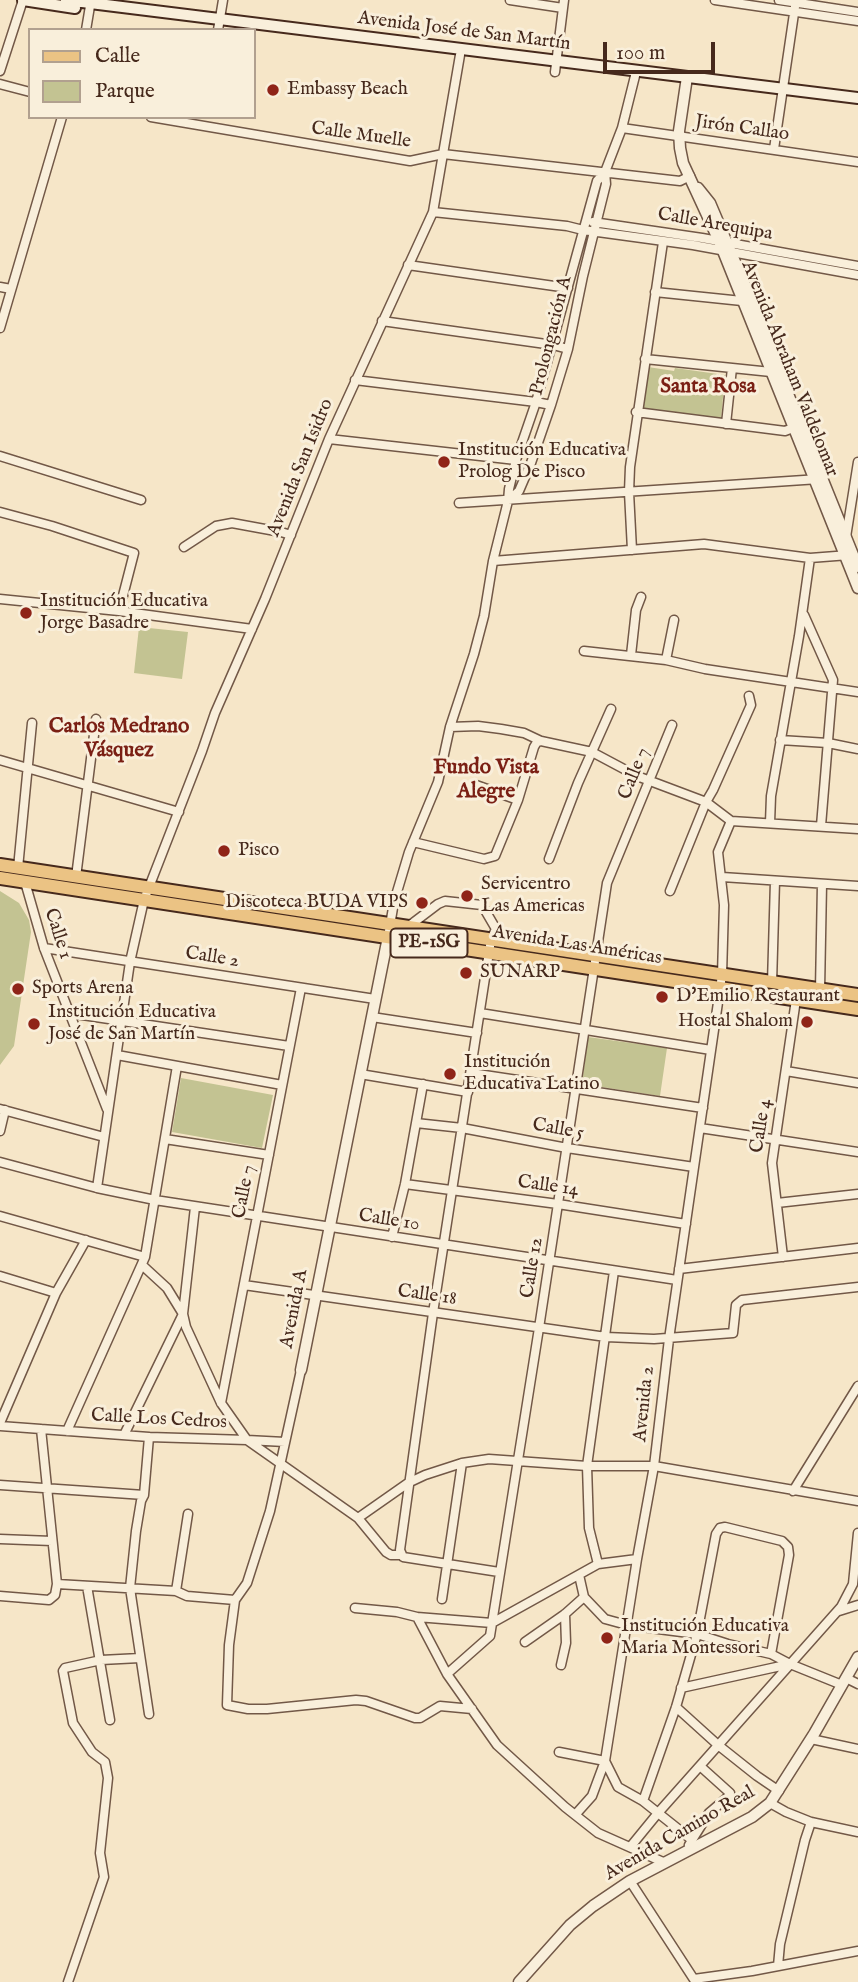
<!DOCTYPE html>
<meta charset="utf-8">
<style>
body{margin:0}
#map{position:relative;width:858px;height:1982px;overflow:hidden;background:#f6e6c8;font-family:"IM FELL English",serif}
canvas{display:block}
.legend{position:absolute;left:28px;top:28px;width:228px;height:91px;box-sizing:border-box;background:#f9efdb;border:2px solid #b1a08f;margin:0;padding:9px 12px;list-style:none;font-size:21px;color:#46291c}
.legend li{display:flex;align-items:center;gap:14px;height:35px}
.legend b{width:35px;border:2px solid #b1a08f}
.scale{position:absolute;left:603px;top:42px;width:112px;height:32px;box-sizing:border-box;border:4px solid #46291c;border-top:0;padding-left:9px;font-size:21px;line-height:24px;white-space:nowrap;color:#46291c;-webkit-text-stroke:5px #f9efdb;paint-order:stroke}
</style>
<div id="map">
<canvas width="858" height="1982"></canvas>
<ul class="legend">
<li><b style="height:9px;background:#ebc384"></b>Calle</li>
<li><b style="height:19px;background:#c3c392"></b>Parque</li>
</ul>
<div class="scale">100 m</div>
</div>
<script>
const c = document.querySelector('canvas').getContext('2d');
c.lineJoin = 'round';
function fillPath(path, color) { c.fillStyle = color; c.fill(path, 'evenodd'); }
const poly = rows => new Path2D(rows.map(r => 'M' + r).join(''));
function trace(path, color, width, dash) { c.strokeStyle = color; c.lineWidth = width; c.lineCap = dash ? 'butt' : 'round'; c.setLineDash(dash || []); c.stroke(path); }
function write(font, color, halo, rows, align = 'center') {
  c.font = font + ' "IM FELL English",serif'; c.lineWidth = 6; c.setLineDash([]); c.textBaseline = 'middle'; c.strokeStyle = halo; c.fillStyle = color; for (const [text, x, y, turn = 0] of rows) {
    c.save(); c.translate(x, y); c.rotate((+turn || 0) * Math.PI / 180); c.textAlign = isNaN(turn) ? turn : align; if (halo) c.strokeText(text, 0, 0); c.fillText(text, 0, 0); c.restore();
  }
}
fillPath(poly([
 [648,367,674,371,675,368,725,375,721,419,643,408],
 [139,627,188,632,182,679,134,673],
 [0,891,19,903,29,920,31,932,14,1046,0,1065],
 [588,1037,667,1048,660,1096,582,1084],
 [181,1078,273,1095,262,1148,172,1132]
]), '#c3c392');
const minor = poly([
 [510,0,563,8],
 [715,0,858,21],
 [779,0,858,12],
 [86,30,91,0],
 [218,30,223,0],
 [0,71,23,0],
 [555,72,564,0],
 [0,84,30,92],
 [151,117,410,161,443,154,680,181,690,176],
 [622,128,858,162],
 [774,149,796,0],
 [433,212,567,226,583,230,693,245,858,275],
 [593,222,702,238,858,266],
 [408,265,568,288],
 [0,287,11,289],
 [655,292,742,301],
 [382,321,553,345,568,349],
 [0,328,62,117],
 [645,359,771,372,774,371],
 [355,380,536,402,551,405],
 [636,412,785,431,793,428],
 [726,424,732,368],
 [329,439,516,460],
 [0,456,141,500],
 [508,501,519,491,531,463,551,405,568,349,583,276,606,184,605,172],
 [459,503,819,479],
 [0,512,52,526,134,553,119,611],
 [846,537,858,462],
 [184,547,216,526,232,523,281,532,291,535],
 [632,550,629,492,630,467,663,242],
 [493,561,704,544,810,558,849,555],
 [0,599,119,611,252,629],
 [804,615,833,680,821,826],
 [584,651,666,660,705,669,858,692],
 [631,655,636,610,641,597],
 [666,660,674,620],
 [450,727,478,726,501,729,524,733,541,741],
 [780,740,828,743,858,749],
 [0,760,179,812],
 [476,785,518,800],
 [770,823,771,796,799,636,810,558],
 [413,842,484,859,495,856,518,800,534,747,537,742,541,741,592,752,637,776,706,802,731,821,858,829],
 [549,859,578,783,611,709],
 [18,868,32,723],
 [76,877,96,719],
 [722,877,858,886],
 [25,882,44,948,107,1109],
 [670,891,706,802,713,790,751,705,749,696],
 [409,926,438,904,445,901,482,905,496,929,491,940,489,952,433,1313,400,1550,403,1557,499,1572],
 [388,937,394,902,409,852,438,782,450,727,474,654,484,616,493,561,508,501,509,489,516,460,536,402,597,181,605,172,622,128,635,76],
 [44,948,375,999],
 [772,983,775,881],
 [820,990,822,884],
 [69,1013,289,1046],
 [480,1013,711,1050],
 [372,1017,477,1033],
 [117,1055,282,1085],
 [786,1071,858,1083],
 [471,1073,703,1108],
 [360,1074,468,1092],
 [0,1109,104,1137],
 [416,1123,462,1128,567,1148,694,1167],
 [700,1128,858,1152],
 [0,1131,5,1110],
 [165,1139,269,1155],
 [0,1162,97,1188,155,1200,677,1280],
 [405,1184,558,1204,686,1224],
 [97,1188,130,962,144,900,202,751,215,713,265,599,329,439,433,212,460,55],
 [777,1203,858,1194],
 [0,1216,145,1257],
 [392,1237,405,1184,423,1084],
 [783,1257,772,1163,798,986],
 [142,1265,167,1288,183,1314,186,1327,221,1403,247,1440,285,1442],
 [679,1269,858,1248],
 [0,1276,56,1293],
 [244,1285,606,1337,654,1339,733,1333,736,1305,742,1300,858,1287],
 [301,1370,270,1511,247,1583,235,1600,229,1645,227,1705,248,1709,267,1709,356,1700,366,1701,415,1718,420,1718,440,1706,472,1709],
 [221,1403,301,988],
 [0,1423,56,1293,86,1240],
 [0,1426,149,1437,247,1440,358,1518,386,1552,391,1555,402,1555],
 [67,1431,145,1257,177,1066],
 [124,1435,183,1314,195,1207],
 [0,1485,144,1495],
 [793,1491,858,1386],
 [358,1518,408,1483,425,1475,462,1463,489,1459,587,1466,654,1466,858,1501],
 [0,1539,52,1541],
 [598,1564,589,1528,587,1466,614,1271],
 [579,1575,584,1597,605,1619,627,1625,697,1634,728,1644,771,1654,790,1664,842,1685],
 [57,1584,176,1591,187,1596,235,1600],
 [87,1586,110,1720],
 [176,1591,188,1514],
 [0,1596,49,1600,55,1595,57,1584,41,1429],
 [442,1599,462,1463],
 [355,1608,397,1612,417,1617,447,1674,490,1636,539,1328,607,883,672,725],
 [839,1611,858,1605],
 [417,1617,492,1623,598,1564,637,1559],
 [525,1642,565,1614,584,1597],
 [561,1665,566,1643,565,1614],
 [447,1674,497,1745,565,1807,598,1833,663,1862],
 [846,1678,858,1684],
 [681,1688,790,1664],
 [676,1707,718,1745,757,1776,779,1791],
 [149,1714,130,1588,136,1531,141,1501,144,1495,149,1437],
 [811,1739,858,1749],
 [559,1752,605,1761,618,1787,643,1801,692,1840],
 [643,1801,676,1707,697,1634,716,1534,720,1528,725,1527,782,1541,788,1547,789,1555,771,1654],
 [770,1803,786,1812,811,1822,858,1832],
 [575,1815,592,1796,605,1761,637,1559,654,1466,669,1339,722,975,724,905,718,852,731,821],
 [689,1845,709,1813,729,1796,730,1793,700,1766],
 [631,1846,658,1813,841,1607,853,1584,858,1533],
 [630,1881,695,1981],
 [778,1966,780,1944,805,1840,811,1822],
 [694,1979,752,1971,858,1951],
 [68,1982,104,1877,100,1853,108,1778,105,1762,92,1752,73,1723,63,1671,65,1668,101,1660,140,1658]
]);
const tertiary = poly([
 [687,77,679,131,680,148,683,163,719,241,858,588],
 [698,188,710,203,766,335,778,369,858,567],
 [301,1370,388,937],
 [519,1982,570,1925,593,1906,630,1881,752,1817,770,1803,814,1734,858,1657]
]);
const secondary = poly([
 [23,0,75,8],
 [66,0,858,98]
]);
const primary = poly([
 [0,865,858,995],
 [0,878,858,1009]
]);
trace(minor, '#725847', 11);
trace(tertiary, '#725847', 13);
trace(secondary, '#46291c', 14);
trace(primary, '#46291c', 16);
trace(minor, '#f9efdb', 8);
trace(tertiary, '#f9efdb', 10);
trace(secondary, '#f9efdb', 10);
trace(primary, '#ebc384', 12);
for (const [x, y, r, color] of [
 [273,90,7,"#8f2418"],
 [444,462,7,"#8f2418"],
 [26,613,7,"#8f2418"],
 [224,851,7,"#8f2418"],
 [467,896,7,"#8f2418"],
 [422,903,7,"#8f2418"],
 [466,973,7,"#8f2418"],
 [18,989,7,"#8f2418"],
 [662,997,7,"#8f2418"],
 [807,1022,7,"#8f2418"],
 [34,1024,7,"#8f2418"],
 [450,1074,7,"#8f2418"],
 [607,1638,7,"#8f2418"]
]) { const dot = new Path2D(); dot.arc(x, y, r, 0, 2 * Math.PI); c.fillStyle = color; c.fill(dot); trace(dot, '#f9efdb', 2.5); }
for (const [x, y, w] of [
 [429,943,77]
]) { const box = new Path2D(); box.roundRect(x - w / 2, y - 14.5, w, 29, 5); c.fillStyle = '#f9efdb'; c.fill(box); trace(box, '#46291c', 2); }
write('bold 18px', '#46291c', null, [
 ["PE-1SG",429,943]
]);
write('19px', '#46291c', '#f9efdb', [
 ["Avenida José de San Martín",464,32,7],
 ["Jirón Callao",742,129,8],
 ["Calle Muelle",361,136,8],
 ["Calle Arequipa",715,225,10],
 ["Prolongación A",552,336,-76],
 ["Avenida Abraham Valdelomar",789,369,68],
 ["Avenida San Isidro",301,468,-68],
 ["Calle 7",635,774,-68],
 ["Calle 1",57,934,72],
 ["Avenida Las Américas",577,946,9],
 ["Calle 2",212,958,9],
 ["Calle 4",762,1126,-81],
 ["Calle 5",558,1130,10],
 ["Calle 14",548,1187,8],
 ["Calle 7",245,1192,-79],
 ["Calle 10",389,1221,9],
 ["Calle 12",533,1268,-81],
 ["Calle 18",427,1296,8],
 ["Avenida A",295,1309,-79],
 ["Avenida 2",645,1404,-84],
 ["Calle Los Cedros",159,1420,3],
 ["Avenida Camino Real",680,1834,-30]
]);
write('19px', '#46291c', '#f9efdb', [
 ["Embassy Beach",287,90],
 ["Institución Educativa",458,451],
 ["Prolog De Pisco",458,473],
 ["Institución Educativa",40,602],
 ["Jorge Basadre",40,624],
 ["Pisco",238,851],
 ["Servicentro",481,885],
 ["Las Americas",481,907],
 ["Discoteca BUDA VIPS",408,903,"right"],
 ["SUNARP",480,973],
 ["Sports Arena",32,989],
 ["D'Emilio Restaurant",676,997],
 ["Institución Educativa",48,1013],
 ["José de San Martín",48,1035],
 ["Hostal Shalom",793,1022,"right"],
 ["Institución",464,1063],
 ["Educativa Latino",464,1085],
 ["Institución Educativa",621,1627],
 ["Maria Montessori",621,1649]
], 'left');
write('bold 21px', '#7a1f14', '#f9efdb', [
 ["Santa Rosa",708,388],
 ["Carlos Medrano",119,728],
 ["Vásquez",119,752],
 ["Fundo Vista",486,769],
 ["Alegre",486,793]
]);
</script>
